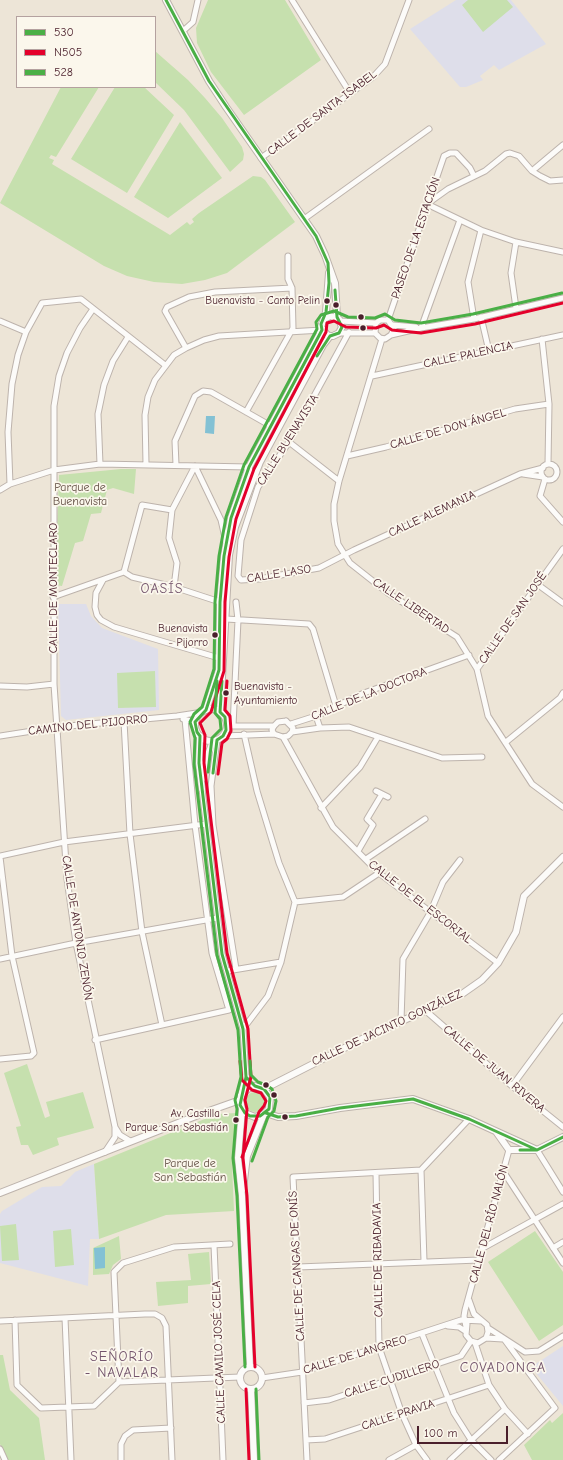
<!DOCTYPE html>
<meta charset="utf-8">
<style>
body{margin:0}
#map{position:relative;width:563px;height:1460px;overflow:hidden;background:#ede5d7;font-family:"Comic Neue",sans-serif}
canvas{display:block}
.legend{position:absolute;left:16px;top:16px;width:140px;height:72px;box-sizing:border-box;background:#fbf7ec;border:1px solid #b4a19f;margin:0;padding:5px 7px;list-style:none;font-size:12px;color:#4a1f2b}
.legend li{display:flex;align-items:center;gap:8px;height:20px}
.legend b{width:20px;border:1px solid #b4a19f}
.scale{position:absolute;left:417px;top:1426px;width:91px;height:18px;box-sizing:border-box;border:2px solid #4a1f2b;border-top:0;padding-left:5px;font-size:12px;line-height:14px;white-space:nowrap;color:#4a1f2b;-webkit-text-stroke:3px #fbf7ec;paint-order:stroke}
</style>
<div id="map">
<canvas width="563" height="1460"></canvas>
<ul class="legend">
<li><b style="height:5px;background:#4aaf46"></b>530</li>
<li><b style="height:5px;background:#e4002b"></b>N505</li>
<li><b style="height:5px;background:#4aaf46"></b>528</li>
</ul>
<div class="scale">100 m</div>
</div>
<script>
const c = document.querySelector('canvas').getContext('2d');
c.lineJoin = 'round';
function fillPath(path, color) { c.fillStyle = color; c.fill(path, 'evenodd'); }
const poly = rows => new Path2D(rows.map(r => 'M' + r).join(''));
function trace(path, color, width, dash) { c.strokeStyle = color; c.lineWidth = width; c.lineCap = dash ? 'butt' : 'round'; c.setLineDash(dash || []); c.stroke(path); }
function write(font, color, halo, rows, align = 'center') {
  c.font = font + ' "Comic Neue",sans-serif'; c.lineWidth = 3.5; c.setLineDash([]); c.textBaseline = 'middle'; c.strokeStyle = halo; c.fillStyle = color; for (const [text, x, y, turn = 0] of rows) {
    c.save(); c.translate(x, y); c.rotate((+turn || 0) * Math.PI / 180); c.textAlign = isNaN(turn) ? turn : align; if (halo) c.strokeText(text, 0, 0); c.fillText(text, 0, 0); c.restore();
  }
}
fillPath(poly([
 [456,0,511,0,546,44,499,70,494,65,480,76,483,80,466,87,460,87,410,29],
 [58,604,86,604,91,616,102,628,158,649,159,710,66,720,61,716],
 [94,1164,99,1239,90,1239,88,1286,0,1263,0,1214,2,1211,42,1187,61,1186,75,1172],
 [563,1346,563,1406,531,1367]
]), '#dedeea');
fillPath(poly([
 [208,0,285,0,321,60,244,115,211,72,197,43,196,28],
 [468,0,507,0,513,7,483,32,462,5],
 [155,51,188,80,205,98,222,118,242,147,244,154,243,160,230,172,184,110,155,82],
 [61,87,99,87,56,157,51,155,49,158,54,160,52,164,170,235,187,222,190,225,194,222,192,219,199,213,253,176,261,177,265,180,295,222,227,273,205,280,182,284,154,282,127,276,104,266,0,203],
 [115,87,144,87,174,115,127,193,71,159],
 [180,122,222,178,168,218,134,197],
 [121,469,136,469,134,494,113,488,107,490,101,513,91,514,83,541,75,543,62,586,55,585,59,475],
 [155,671,156,707,118,708,117,673],
 [27,1064,45,1118,50,1116,46,1102,83,1092,94,1128,57,1138,59,1145,33,1155,28,1145,21,1145,16,1127,21,1126,4,1073],
 '245 1102a10 10 0 1 1 20 0a10 10 0 1 1-20 0Z',
 [237,1113,232,1166,234,1211,166,1215,99,1239,94,1164,217,1114],
 [16,1224,19,1260,2,1261,0,1226],
 [71,1229,74,1265,55,1267,53,1231],
 [535,1231,563,1272,563,1325,539,1341,488,1262],
 [119,1236,121,1259,113,1265,109,1274,93,1275,93,1248],
 [209,1252,211,1284,188,1286,188,1303,158,1306,156,1282,191,1280,188,1254],
 [0,1355,3,1355,10,1390,39,1418,45,1460,7,1460,0,1444],
 [563,1413,563,1460,532,1460,524,1445,550,1420,552,1423]
]), '#c6e0ae');
fillPath(poly([
 [206,416,215,416,214,434,205,433],
 [105,1247,105,1268,95,1269,94,1248]
]), '#83c1d4');
const minor = poly([
 [292,0,350,93],
 [183,31,193,22,198,0],
 [261,158,373,77,385,64,409,0],
 [532,171,563,145],
 [563,180,550,181,540,176,532,171,519,156,510,153,506,154,485,171,448,189,427,204,481,230,516,242,563,252],
 [304,219,429,129],
 [516,242,511,273,516,308],
 [93,309,80,328,67,353,59,376,54,406,54,684,67,879,76,943,115,1127],
 [481,317,489,351],
 [474,319,468,282,481,230],
 [388,320,444,156,450,153,456,153,470,168,474,176],
 [0,321,26,332],
 [340,321,376,323,380,320,388,320,394,329,391,335],
 [376,323,375,333,380,338,385,339,391,335,421,328,474,319,563,298],
 [393,325,416,327],
 [421,328,460,220],
 [349,332,289,442,258,487,241,540,238,576,241,580,259,579,319,568,354,550,520,474,543,468],
 [339,333,375,333],
 [382,339,339,481,334,504,334,521,338,544,350,563,388,593,457,637,477,669,488,716,532,784,563,807],
 [542,339,549,404,548,464],
 [186,348,165,311,167,307,189,297,215,292,292,288],
 [372,376,563,335],
 [246,412,293,328,292,288,288,279,288,256],
 [289,442,339,481],
 [347,456,386,447,515,409,549,404],
 [100,464,98,414,104,385,113,361,128,337],
 [146,464,145,415,148,397,155,380,174,355,186,348,204,340,219,336,322,330],
 '541 472a8 8 0 1 1 16 0a8 8 0 1 1-16 0Z',
 [176,465,175,441,195,396,203,391,211,392,271,426],
 [195,466,221,520,226,542],
 [523,474,543,477],
 [545,479,540,496,563,522],
 [10,484,8,432,12,384,18,355,26,332,42,303,81,299,165,365],
 [0,490,10,484,54,470,100,464,249,467,250,472,235,517,235,524],
 [172,510,195,466],
 [103,580,96,593,95,607,97,615,101,620,114,627,219,658],
 [537,584,563,603],
 [174,587,177,563,169,538,172,510,142,505,124,572,132,577,174,587,220,602],
 [53,597,124,572],
 [226,619,309,624,313,629,336,706],
 [477,669,563,549],
 [0,686,27,687,54,684],
 [316,716,320,728],
 [183,719,195,722],
 [124,721,130,834,142,932,162,1025],
 [286,721,293,728,292,732,288,736,283,737,274,734,272,730,274,726,278,722,286,721],
 [227,723,233,726,274,726],
 [291,724,316,716,364,693,469,655],
 [233,726,238,620,236,602],
 [292,732,320,728,349,727,442,758,482,757],
 [0,736,58,727,177,716,203,712],
 [223,736,274,734],
 [283,737,333,827,379,873,498,963],
 [217,740,211,786,213,825,236,969],
 [506,742,560,698,563,693],
 [202,789,222,954,243,1029,246,1077],
 [382,794,388,797],
 [321,808,360,767,378,737],
 [358,851,373,825,367,819,382,794,376,791],
 [0,856,64,842,206,824],
 [0,857,12,956,34,1053,31,1056,0,1059],
 [366,859,425,819],
 [295,902,343,897,379,873],
 [0,959,76,943,217,918],
 [227,971,281,962],
 [426,1011,512,1086,563,1127],
 [401,1021,403,959,430,913,443,882,460,860],
 [243,1029,268,996,281,962,295,902,279,863,257,791,244,734],
 [95,1040,229,1010,212,953,195,825,185,719],
 [512,1086,563,1017],
 [537,1150,563,1192],
 [105,1152,115,1137,115,1127,120,1135,130,1141],
 [503,1171,563,1263],
 [376,1173,379,1347,402,1414,416,1445,427,1460],
 [214,1245,223,1460],
 [483,1248,563,1204],
 [553,1248,563,1242],
 [424,1261,421,1170,469,1119],
 [298,1267,479,1260],
 [65,1318,71,1460],
 [15,1320,17,1385,41,1408,94,1406,119,1382,240,1377],
 [0,1321,145,1314,155,1314,162,1318,166,1326,172,1460],
 [467,1324,466,1335,471,1341,478,1343,486,1338,488,1332,487,1325,474,1314,469,1300],
 [448,1326,459,1327,465,1331],
 [466,1327,464,1316,465,1310,509,1150],
 [488,1328,525,1352,539,1351,563,1336],
 [422,1334,454,1413,471,1440,491,1460],
 [486,1338,503,1339],
 [475,1343,489,1385,505,1409,528,1434],
 [262,1378,302,1372,461,1320,482,1321],
 [119,1382,114,1272,123,1263,174,1247,230,1244],
 [304,1403,329,1400,461,1356,471,1341],
 [306,1440,325,1439,489,1385],
 [0,1449,5,1460],
 [121,1460,121,1444,125,1436,133,1430,171,1428],
 [307,1460,293,1177,421,1170],
 [389,1460,416,1445],
 [450,1460,505,1409],
 [499,1460,555,1408,504,1339]
]);
const tertiary = poly([
 [166,0,209,81,226,107,316,236,325,255,335,283,337,317],
 [324,319,330,316,339,319,342,327,339,333,333,336,328,336,321,327,326,312,329,273],
 '195 725a16 16 0 1 1 32 0a16 16 0 1 1-32 0Z',
 [206,710,219,670,220,602,224,556,231,518,249,467,322,330],
 [220,712,229,555,235,527,260,462,323,345,330,336],
 [200,736,199,763,202,789],
 [203,778,205,763,213,741],
 [264,1089,364,1038,462,994,482,980,498,963,516,932,524,896,563,857],
 [241,1095,249,1088,255,1086,264,1089,270,1097,269,1109,264,1114,255,1117,245,1113,242,1109,240,1100,246,1077],
 [242,1109,238,1158,242,1196,250,1367],
 [266,1113,278,1117,296,1116,340,1108,413,1099,469,1119,537,1150],
 [497,1133,509,1150,537,1150,563,1137],
 [243,1189,247,1156,264,1114],
 [0,1193,206,1112,240,1100],
 '240 1378a11 11 0 1 1 22 0a11 11 0 1 1-22 0Z',
 [251,1389,254,1460]
]);
trace(minor, '#bdb3ac', 7);
trace(tertiary, '#bdb3ac', 8);
trace(minor, '#fcfbf9', 5);
trace(tertiary, '#fcfbf9', 6);
trace(poly([
 [166,0,209,81,316,236,328,263,329,283,326,312,321,324,322,330,249,467,231,518,224,556,220,602,219,670,206,710,195,722,197,732,200,736,199,763,222,954,243,1029],
 [317,356,330,336,339,333,342,327,337,317,335,290],
 [213,773,217,740,223,736,226,730,225,717,220,712,222,681],
 [227,971,243,1029],
 [243,1029,246,1077],
 [246,1077,255,1086,264,1089,270,1097,269,1109,260,1116,250,1116,245,1113,240,1105,246,1077],
 [266,1113,278,1117,296,1116,340,1108,413,1099,469,1119,537,1150],
 [520,1150,537,1150,563,1137]
]), '#4aaf46', 3);
trace(poly([
 [218,774,222,743,227,739,231,731,230,716,225,710,227,681],
 [240,1061,242,1080,252,1090,261,1093,266,1101,264,1106,259,1112,242,1157],
 [255,1367,247,1196,243,1158,247,1109,245,1100,251,1077,248,1029,227,953,204,763,205,735,200,723,211,712,224,671,225,602,229,557,236,519,254,469,326,332,327,323,334,321,346,327,376,328,384,325,392,330,421,333,475,324,563,303],
 [246,1389,249,1460]
]), '#e4002b', 3);
trace(poly([
 [208,772,212,738,221,729,220,719,215,713,217,681],
 [250,1061,251,1075,258,1082,266,1085,272,1089,276,1101,274,1111,268,1117,252,1161],
 [245,1367,237,1196,233,1158,237,1109,235,1100,241,1077,238,1030,217,955,194,764,195,738,190,722,194,714,202,707,214,669,215,602,219,556,226,517,244,465,317,329,316,322,321,315,334,311,348,317,375,318,385,314,395,320,421,323,473,314,562,293],
 [256,1389,259,1460]
]), '#4aaf46', 3);
for (const [x, y, r, color] of [
 [327,301,3.5,"#4a1f2b"],
 [336,305,3.5,"#4a1f2b"],
 [361,317,3.5,"#4a1f2b"],
 [363,328,3.5,"#4a1f2b"],
 [215,635,3.5,"#4a1f2b"],
 [226,693,3.5,"#4a1f2b"],
 [266,1085,3.5,"#4a1f2b"],
 [274,1095,3.5,"#4a1f2b"],
 [285,1117,3.5,"#4a1f2b"],
 [236,1120,3.5,"#4a1f2b"]
]) { const dot = new Path2D(); dot.arc(x, y, r, 0, 2 * Math.PI); c.fillStyle = color; c.fill(dot); trace(dot, '#fbf7ec', 1.5); }
write('11px', '#4a1f2b', '#fbf7ec', [
 ["Buenavista - Canto Pelin",320,301],
 ["Buenavista",208,629],
 ["- Pijorro",208,643],
 ["Buenavista -",234,687,"left"],
 ["Ayuntamiento",234,701,"left"],
 ["Av. Castilla -",228,1114],
 ["Parque San Sebastián",228,1128]
], 'right');
write('12px', '#4a1f2b', '#fbf7ec', [
 ["CALLE DE SANTA ISABEL",322,113,-37],
 ["PASEO DE LA ESTACIÓN",416,238,-71],
 ["CALLE PALENCIA",468,355,-12],
 ["CALLE DE DON ÁNGEL",448,429,-16],
 ["CALLE BUENAVISTA",288,440,-58],
 ["CALLE ALEMANIA",432,514,-25],
 ["CALLE LASO",279,574,-9],
 ["CALLE DE MONTECLARO",54,588,-90],
 ["CALLE LIBERTAD",411,606,34],
 ["CALLE DE SAN JOSÉ",513,618,-55],
 ["CALLE DE LA DOCTORA",369,694,-22],
 ["CAMINO DEL PIJORRO",88,725,-6],
 ["CALLE DE EL ESCORIAL",420,902,38],
 ["CALLE DE ANTONIO ZENÓN",77,928,81],
 ["CALLE DE JACINTO GONZÁLEZ",387,1028,-25],
 ["CALLE DE JUAN RIVERA",494,1069,40],
 ["CALLE DEL RÍO NALÓN",489,1224,-75],
 ["CALLE DE RIBADAVIA",378,1260,-91],
 ["CALLE DE CANGAS DE ONÍS",297,1266,-93],
 ["CALLE CAMILO JOSÉ CELA",219,1352,-92],
 ["CALLE DE LANGREO",355,1355,-17],
 ["CALLE CUDILLERO",392,1379,-18],
 ["CALLE PRAVIA",398,1415,-18]
]);
write('12px', '#614e43', '#fbf7ec', [
 ["Parque de",80,488],
 ["Buenavista",80,502],
 ["Parque de",190,1164],
 ["San Sebastián",190,1178]
]);
c.letterSpacing = '1px';
write('14px', '#73546c', '#fbf7ec', [
 ["OASÍS",162,589],
 ["SEÑORÍO",122,1357],
 ["- NAVALAR",122,1373],
 ["COVADONGA",503,1368]
]);
c.letterSpacing = '0px';
</script>
